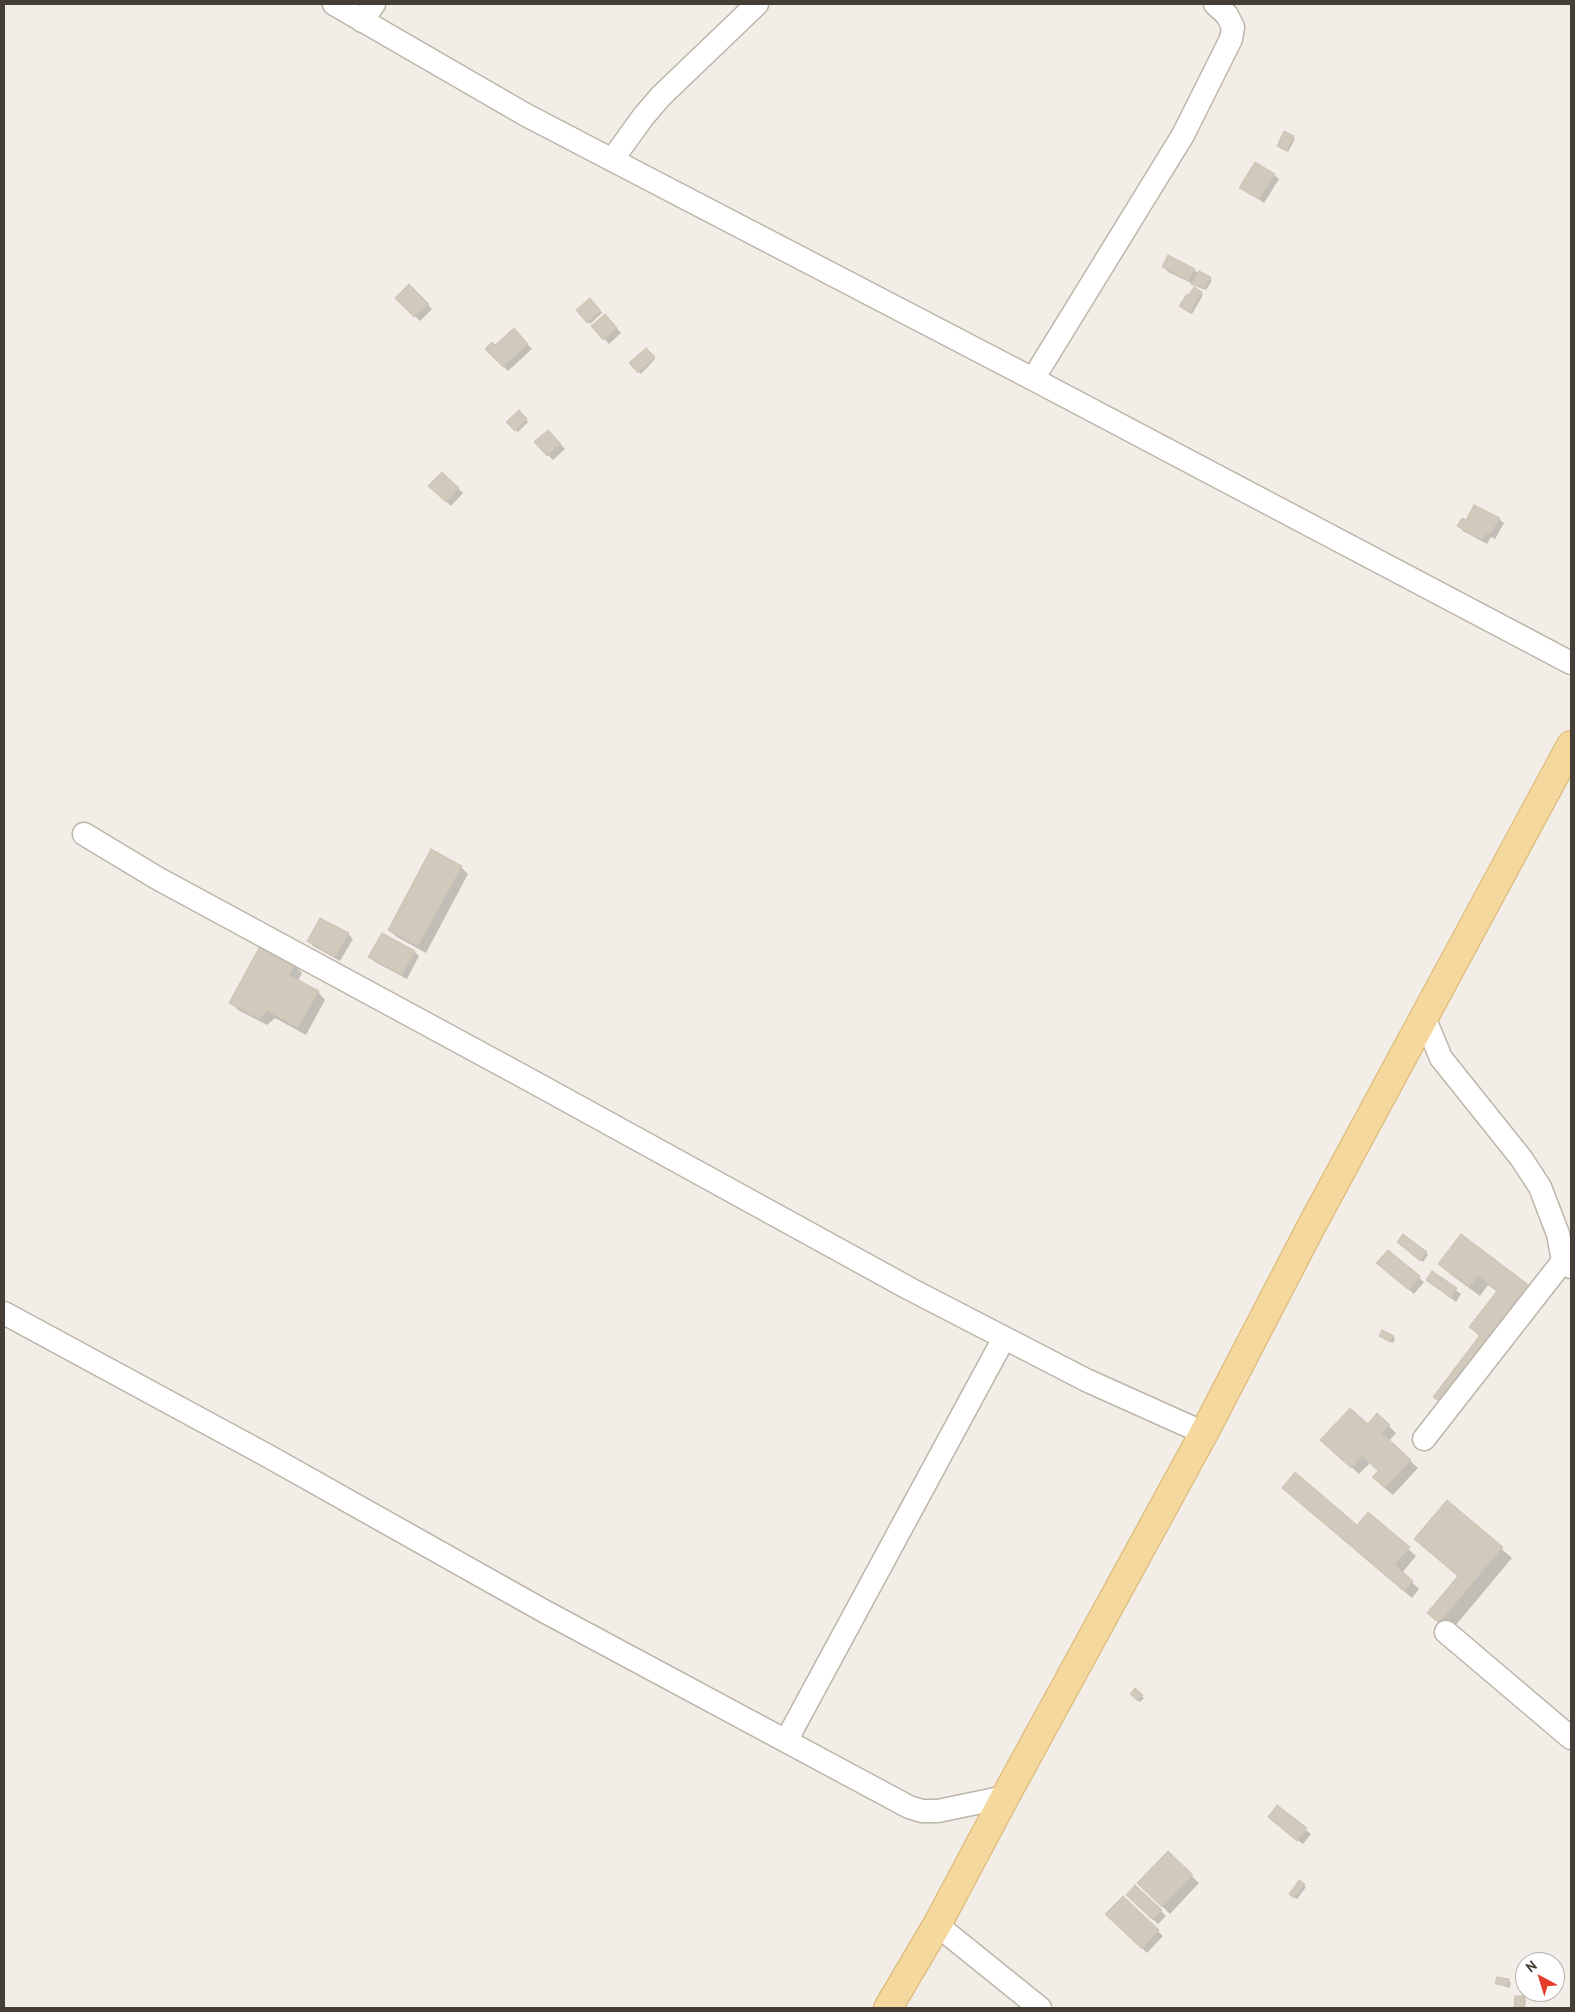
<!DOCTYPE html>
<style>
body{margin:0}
#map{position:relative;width:1575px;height:2012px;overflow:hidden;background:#f2eee7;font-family:"PT Sans",sans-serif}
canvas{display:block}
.frame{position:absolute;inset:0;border:5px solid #443e36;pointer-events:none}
.north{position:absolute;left:1515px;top:1952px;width:50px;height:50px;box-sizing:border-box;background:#fff;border:1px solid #b4b2af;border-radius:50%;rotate:321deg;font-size:14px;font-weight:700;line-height:20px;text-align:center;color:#443e36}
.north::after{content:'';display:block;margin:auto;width:18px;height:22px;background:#e63d2a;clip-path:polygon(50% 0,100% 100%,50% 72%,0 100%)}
</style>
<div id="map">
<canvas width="1575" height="2012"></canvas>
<div class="frame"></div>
<div class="north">N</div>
</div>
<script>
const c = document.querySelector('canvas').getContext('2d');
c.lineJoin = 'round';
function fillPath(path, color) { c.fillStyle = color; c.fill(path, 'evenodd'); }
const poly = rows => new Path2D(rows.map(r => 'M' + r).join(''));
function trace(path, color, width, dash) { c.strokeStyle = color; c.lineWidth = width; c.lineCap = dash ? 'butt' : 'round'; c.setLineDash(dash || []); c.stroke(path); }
fillPath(poly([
 [1293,137,1295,139,1288,152,1280,148],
 [1274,175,1279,179,1264,203,1241,187],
 [1164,267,1194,270,1199,274,1200,272,1212,280,1206,290,1168,272],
 [409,286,432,309,420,321,397,298],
 [1201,293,1203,295,1192,314,1183,308],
 [590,300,602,313,590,324,578,310],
 [610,320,621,333,609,344,593,326],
 [514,330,532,349,508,371,487,349,495,347],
 [646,349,655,359,641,374,631,363],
 [519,412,528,422,518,432,508,422],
 [548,431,565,449,553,460,536,443],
 [442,473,463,493,451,506,430,486],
 [1499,519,1504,523,1495,539,1491,537,1487,544,1463,531,1459,526,1466,522],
 [461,867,468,874,426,953,397,937,389,930],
 [320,919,348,934,353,939,340,961,313,946,308,941],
 [415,952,419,956,407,979,375,962,370,957],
 [295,966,302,973,298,981,318,992,325,1000,306,1035,275,1018,267,1025,238,1010,231,1002],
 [1400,1244,1426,1253,1428,1255,1423,1262],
 [1388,1251,1424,1282,1414,1294,1383,1268],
 [1440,1264,1533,1290,1445,1407,1435,1397,1480,1337,1471,1327,1498,1292,1488,1285,1480,1296,1450,1274],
 [1432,1273,1461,1294,1456,1302,1427,1280],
 [1380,1336,1393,1337,1395,1339,1393,1343],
 [1377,1415,1396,1433,1389,1441,1418,1468,1393,1495,1381,1485,1380,1471,1370,1463,1359,1474,1329,1447,1368,1426],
 [1283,1488,1357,1526,1368,1513,1416,1556,1402,1573,1419,1589,1412,1598],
 [1447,1501,1512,1558,1450,1632,1429,1613,1459,1577,1415,1539],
 [1135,1690,1144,1698,1140,1702,1131,1694],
 [1277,1807,1311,1834,1303,1844,1274,1822],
 [1168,1853,1199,1883,1170,1914,1139,1883],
 [1299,1882,1306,1887,1297,1899,1292,1896],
 [1135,1887,1166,1916,1158,1924,1128,1895],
 [1123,1898,1163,1936,1147,1953,1107,1914],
 [1509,1981,1511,1983,1509,1988,1497,1983],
 [1516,1997,1524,1998,1526,2000,1525,2008,1515,2008]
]), '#0003');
const building = poly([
 [1284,131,1294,136,1286,151,1277,146,1284,131],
 [1255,162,1275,174,1259,199,1239,188,1255,162],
 [1168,255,1195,269,1189,281,1162,267,1168,255],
 [1199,271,1211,277,1204,289,1191,284,1199,271],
 [409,284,429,304,414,317,395,298,409,284],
 [1194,287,1202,292,1190,313,1179,306,1187,294,1189,295,1194,287],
 [590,298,601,311,587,323,576,310,590,298],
 [605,314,617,328,603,340,591,326,605,314],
 [514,328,528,344,503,367,485,349,492,342,495,345,514,328],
 [646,348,655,357,638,373,629,363,646,348],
 [519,410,527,419,515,431,506,422,519,410],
 [548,430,561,444,547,456,534,442,548,430],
 [442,472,459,488,446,502,428,486,442,472],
 [1474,505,1500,518,1490,535,1486,533,1482,540,1457,526,1462,518,1466,520,1474,505],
 [431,849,462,866,418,946,388,930,431,849],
 [320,918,349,933,335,957,307,941,320,918],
 [382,933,415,951,402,975,368,957,382,933],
 [260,946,295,965,289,975,319,991,298,1028,267,1011,259,1019,229,1003,260,946],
 [1403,1234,1427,1252,1420,1261,1397,1242,1403,1234],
 [1461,1234,1534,1289,1445,1405,1433,1397,1480,1335,1469,1327,1497,1291,1478,1276,1469,1287,1438,1264,1461,1234],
 [1388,1250,1420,1276,1409,1290,1376,1263,1388,1250],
 [1432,1271,1457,1288,1451,1298,1426,1280,1432,1271],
 [1382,1330,1394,1336,1390,1342,1379,1336,1382,1330],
 [1350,1408,1368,1424,1377,1413,1390,1425,1382,1433,1411,1460,1385,1488,1372,1477,1378,1471,1362,1456,1351,1468,1320,1440,1350,1408],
 [1295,1472,1357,1525,1368,1512,1410,1547,1395,1565,1413,1581,1404,1591,1282,1488,1295,1472],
 [1447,1500,1503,1547,1439,1623,1427,1613,1458,1576,1414,1539,1447,1500],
 [1135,1688,1143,1695,1138,1701,1130,1694,1135,1688],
 [1277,1805,1307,1828,1297,1841,1268,1817,1277,1805],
 [1168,1851,1193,1875,1162,1907,1137,1883,1168,1851],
 [1299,1880,1305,1884,1294,1898,1289,1894,1299,1880],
 [1135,1885,1162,1910,1153,1920,1126,1895,1135,1885],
 [1123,1896,1159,1930,1142,1949,1105,1914,1123,1896],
 [1497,1977,1509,1979,1508,1986,1495,1984,1497,1977],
 [1515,1996,1525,1996,1524,2008,1514,2008,1515,1996]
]);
fillPath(building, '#d2c9bd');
trace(building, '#ccc1b1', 1);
const minor = poly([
 [334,4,526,115,1033,379,1571,663],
 [362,21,374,4],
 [612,160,643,117,661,96,757,4],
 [1033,379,1183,135,1231,39,1233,27,1227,15,1215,4],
 [84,834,157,878,528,1079,910,1289,1086,1380,1204,1433],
 [1424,1017,1441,1058,1521,1158,1540,1187,1558,1234,1563,1261,1571,1267],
 [4,1313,268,1456,542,1610,909,1807,922,1811,938,1811,1005,1797],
 [1424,1439,1563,1261],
 [1446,1632,1571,1738],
 [786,1741,1004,1338],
 [937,1925,1040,2008]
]);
const major = poly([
 [888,2008,937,1925,1005,1797,1204,1433,1312,1225,1571,745]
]);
trace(minor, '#bcb5aa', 25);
trace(major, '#d8b46e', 30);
trace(minor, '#fff', 22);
trace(major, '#f5d89d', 28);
</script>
